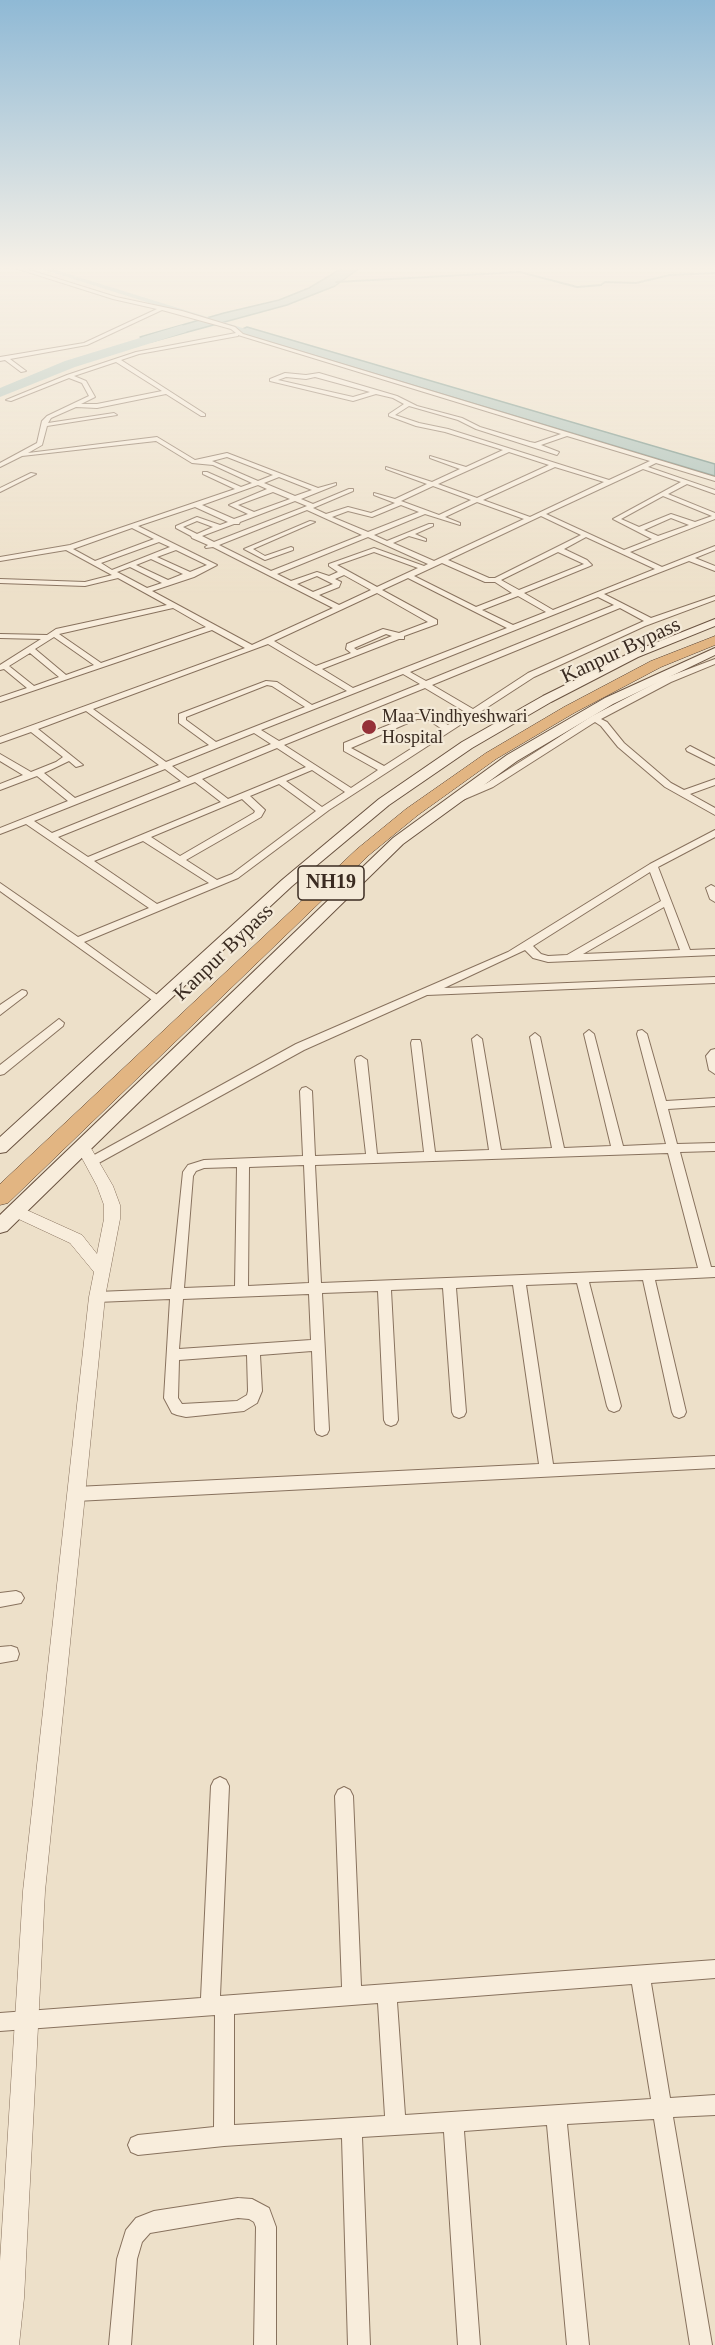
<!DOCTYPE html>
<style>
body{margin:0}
canvas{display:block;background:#ede0c9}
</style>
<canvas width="715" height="2345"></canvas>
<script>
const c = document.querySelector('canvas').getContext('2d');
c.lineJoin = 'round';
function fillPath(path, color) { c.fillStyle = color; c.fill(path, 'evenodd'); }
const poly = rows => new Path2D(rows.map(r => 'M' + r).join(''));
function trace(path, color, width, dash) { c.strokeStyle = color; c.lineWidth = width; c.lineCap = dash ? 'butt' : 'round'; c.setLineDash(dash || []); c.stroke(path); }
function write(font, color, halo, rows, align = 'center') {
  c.font = font + ' Georgia,serif'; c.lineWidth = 4.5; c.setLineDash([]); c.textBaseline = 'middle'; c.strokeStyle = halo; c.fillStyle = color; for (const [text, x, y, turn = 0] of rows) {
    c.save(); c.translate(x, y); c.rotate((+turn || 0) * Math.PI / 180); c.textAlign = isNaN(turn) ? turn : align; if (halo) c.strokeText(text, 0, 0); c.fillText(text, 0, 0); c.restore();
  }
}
const water = poly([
 [344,267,361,267,335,286,287,305,151,342,140,337,224,313,279,300,309,288,344,267],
 [247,327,715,464,715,476,236,332,247,327]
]);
fillPath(water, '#aac1b9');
trace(water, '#709086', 1.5);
trace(poly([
 [336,282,520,272,577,287,601,285,605,282,636,283,670,275,715,273]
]), '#709086', 2);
fillPath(poly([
 [35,267,46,267,265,335,258,337,35,267]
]), '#aac1b9');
fillPath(poly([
 [182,325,188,329,186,332,75,367,0,397,0,388,65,361,182,325]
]), '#aac1b9');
const minor = poly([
 [12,267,20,267,116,297,182,311,235,327,243,334,715,477,715,481,656,463,648,467,715,490,715,494,687,484,668,494,715,513,715,519,630,552,662,567,715,546,715,550,695,558,715,566,715,571,689,561,604,594,651,618,715,596,715,600,645,626,534,677,329,810,238,878,84,942,164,1000,163,1002,155,1002,0,891,0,883,78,937,149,908,26,824,0,834,0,828,68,801,37,776,0,790,0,784,23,775,0,761,0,754,31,772,56,762,63,757,31,732,0,743,0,737,245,648,212,630,0,702,0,697,27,688,4,669,0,670,0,665,41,639,0,638,0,634,47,635,56,629,167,605,118,578,85,586,0,583,0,579,85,582,112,575,66,550,0,561,0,557,70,545,235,489,203,474,203,472,207,472,241,487,252,483,213,465,192,463,156,441,22,456,0,467,0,463,37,443,42,421,47,416,89,396,82,383,69,378,11,401,6,400,67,375,136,352,236,333,231,329,162,310,87,345,10,359,26,371,21,372,5,360,0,361,0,357,84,343,157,309,113,299,12,267],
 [238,336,238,335,561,434,535,443,530,442,480,427,462,418,417,406,397,396,319,373,306,375,285,373,270,379,270,381,353,401,376,394,393,398,404,404,389,414,389,416,416,426,445,432,503,450,466,467,430,456,430,458,460,469,432,482,386,467,386,469,427,484,395,499,374,493,374,495,395,503,371,513,348,507,326,514,313,508,353,491,353,489,349,489,313,504,301,499,336,485,336,483,318,488,227,453,195,460,157,437,28,453,42,445,47,426,117,415,114,413,48,423,51,418,76,407,97,408,166,394,201,416,205,416,205,414,121,360,139,354,238,336],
 [116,362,162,391,97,404,81,404,95,397,86,381,74,376,116,362],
 [286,377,306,379,315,377,370,392,353,397,278,380,286,377],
 [409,406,458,420,476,429,557,455,559,452,541,445,567,436,650,461,609,480,448,429,419,423,395,415,409,406],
 [509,452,549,465,477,498,438,484,509,452],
 [227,457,273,475,258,481,212,461,227,457],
 [555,467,604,482,530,517,483,500,555,467],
 [643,469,681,482,613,519,652,539,624,550,546,514,643,469],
 [279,477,312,490,295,496,264,483,279,477],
 [258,485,267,489,229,505,248,514,234,519,202,505,258,485],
 [433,486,471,500,439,515,401,501,433,486],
 [273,492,290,499,254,512,238,505,273,492],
 [663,496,712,516,695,522,671,514,639,527,621,519,663,496],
 [295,501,307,506,214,542,202,536,234,524,239,524,240,522,295,501],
 [477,502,524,519,434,561,393,543,409,536,426,541,426,539,415,534,433,526,433,524,429,524,387,541,374,535,425,514,460,525,460,523,445,517,477,502],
 [401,505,419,512,368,532,332,517,348,511,372,517,401,505],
 [195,507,228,522,220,525,197,517,176,526,176,528,191,536,192,538,208,545,205,547,206,548,213,547,333,608,252,645,152,591,194,577,217,565,138,526,195,507],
 [307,510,362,535,271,571,219,545,307,510],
 [541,516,581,535,495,578,489,578,448,560,541,516],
 [671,518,689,525,658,536,644,530,671,518],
 [197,521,213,527,197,534,183,527,197,521],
 [132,528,154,539,95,561,73,549,132,528],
 [368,537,428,564,424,566,374,548,329,564,329,566,338,572,329,576,317,572,291,581,277,574,368,537],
 [586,537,655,569,553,610,524,593,590,566,592,565,587,560,564,549,586,537],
 [159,542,170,547,112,570,101,563,159,542],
 [176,550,207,565,190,572,157,557,176,550],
 [374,552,418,568,377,587,337,565,374,552],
 [558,552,584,564,519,590,501,580,558,552],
 [151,559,183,574,168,580,136,565,151,559],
 [442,563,485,582,495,582,512,593,476,607,414,576,442,563],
 [130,567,162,583,147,588,117,572,130,567],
 [344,575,371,590,339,605,319,595,339,587,341,582,335,579,344,575],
 [317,576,333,584,313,592,297,584,317,576],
 [408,578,507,628,353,688,322,669,399,639,404,639,404,636,437,624,437,620,382,590,408,578],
 [377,593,428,622,399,633,383,629,347,644,346,649,351,653,316,666,274,641,377,593],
 [518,596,546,612,513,625,482,610,518,596],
 [598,597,614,605,426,681,410,672,598,597],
 [173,608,206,627,101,663,59,634,173,608],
 [620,608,644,621,528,673,473,709,432,685,620,608],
 [386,634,392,636,357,650,354,648,386,634],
 [54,637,94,665,66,675,35,649,54,637],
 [268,644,347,691,312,705,277,682,266,681,179,714,179,723,209,745,166,762,93,709,268,644],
 [30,653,59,677,34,686,9,666,30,653],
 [403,674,420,684,279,741,261,730,403,674],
 [267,685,272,686,305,707,216,742,186,720,186,717,267,685],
 [425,688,467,713,448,725,432,715,416,714,344,743,344,751,378,770,351,788,284,745,425,688],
 [86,711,159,765,75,798,44,773,69,761,76,767,83,765,38,729,86,711],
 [417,719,427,719,442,729,384,766,351,748,417,719],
 [254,733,271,744,188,778,172,766,254,733],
 [277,748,306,767,228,799,202,779,277,748],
 [165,769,181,781,52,833,34,821,165,769],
 [312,770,345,792,322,807,286,781,312,770],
 [195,782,221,802,88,857,58,837,195,782],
 [279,784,316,811,232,874,217,880,186,860,261,817,265,810,250,796,279,784],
 [242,799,255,811,254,813,180,856,151,837,242,799],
 [143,841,209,883,157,904,94,861,143,841],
 [31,473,36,474,0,492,0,488,31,473],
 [310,521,315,522,253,549,265,556,291,547,293,548,293,550,265,560,244,549,310,521],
 [715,659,715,664,671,682,601,719,607,722,624,743,671,783,684,790,715,779,715,785,690,794,715,808,715,815,665,787,618,747,601,726,595,722,493,787,458,802,452,802,451,800,487,783,592,716,665,678,715,659],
 [690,746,715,759,715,765,687,751,686,749,690,746],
 [715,830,715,837,658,867,690,950,715,949,715,955,548,962,533,958,525,950,444,988,715,977,715,983,427,995,304,1050,95,1165,91,1166,85,1162,87,1159,296,1044,508,952,650,864,715,830],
 [650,872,661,901,567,955,548,956,541,954,533,946,650,872],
 [664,907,680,950,583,954,664,907],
 [711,885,715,887,715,902,710,899,706,888,711,885],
 [22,990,26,991,27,993,26,995,0,1015,0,1005,22,990],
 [59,1019,64,1023,63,1026,4,1074,0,1075,0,1065,59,1019],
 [589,1030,594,1034,623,1146,666,1144,637,1034,638,1031,642,1030,647,1034,666,1101,715,1098,715,1106,668,1109,677,1144,715,1143,715,1151,680,1152,711,1267,715,1267,715,1277,655,1280,686,1412,684,1416,679,1418,674,1416,672,1412,643,1280,589,1282,621,1406,619,1410,614,1412,609,1410,607,1406,577,1283,526,1285,553,1464,715,1456,715,1468,76,1501,71,1499,69,1494,71,1489,76,1487,539,1464,513,1285,456,1288,466,1412,464,1416,459,1418,454,1416,452,1412,443,1288,391,1290,398,1420,396,1424,391,1426,386,1424,384,1420,378,1291,322,1293,329,1430,327,1434,322,1436,317,1434,315,1430,312,1351,260,1355,262,1391,257,1403,244,1411,186,1417,177,1415,172,1413,164,1398,170,1299,97,1302,92,1301,90,1297,92,1293,97,1292,171,1289,183,1172,188,1165,204,1160,303,1156,300,1091,302,1088,306,1087,312,1091,315,1156,366,1154,355,1060,357,1057,361,1056,367,1060,377,1154,424,1152,411,1043,412,1040,420,1040,421,1043,435,1152,489,1150,472,1039,477,1035,482,1039,501,1150,552,1148,530,1037,535,1033,540,1037,564,1148,611,1146,584,1034,589,1030],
 [668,1153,698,1268,321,1283,315,1165,668,1153],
 [304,1165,309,1283,248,1286,249,1167,304,1165],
 [237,1167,235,1286,184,1288,193,1176,196,1171,204,1168,237,1167],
 [309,1294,311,1340,179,1349,183,1299,309,1294],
 [247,1355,248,1391,247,1395,237,1401,182,1404,178,1398,179,1360,247,1355],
 [715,1049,715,1074,709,1070,706,1056,711,1050,715,1049],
 [16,1591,21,1593,24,1598,21,1603,0,1607,0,1593,16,1591],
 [11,1646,17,1648,19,1654,17,1660,0,1663,0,1647,11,1646],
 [220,1777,226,1780,229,1786,220,1996,342,1987,335,1796,338,1790,344,1787,350,1790,353,1796,361,1986,715,1960,715,1978,651,1983,670,2098,715,2095,715,2115,673,2117,712,2345,690,2345,654,2119,567,2124,589,2345,567,2345,547,2125,464,2131,480,2345,458,2345,444,2132,362,2137,370,2345,348,2345,342,2138,224,2146,138,2155,131,2152,128,2145,131,2138,138,2135,214,2127,215,2015,0,2031,0,2013,201,1998,211,1786,214,1780,220,1777],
 [632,1984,651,2099,405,2115,397,2002,632,1984],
 [378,2003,385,2116,234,2125,234,2014,378,2003],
 [238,2198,252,2199,269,2208,276,2227,276,2345,254,2345,256,2227,254,2222,249,2219,238,2218,150,2233,142,2242,137,2259,131,2345,109,2345,117,2259,126,2230,136,2218,154,2211,238,2198]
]);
const tertiary = poly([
 [83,1142,88,1143,113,1186,120,1205,120,1219,105,1297,45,1891,24,2298,19,2345,0,2345,0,2261,23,1891,89,1297,94,1272,70,1243,10,1215,7,1211,10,1207,15,1205,20,1207,82,1235,97,1254,104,1219,104,1205,97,1186,76,1147,83,1142]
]);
const secondary = poly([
 [715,619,715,626,638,657,551,702,472,748,389,805,292,886,6,1152,0,1153,0,1137,282,880,379,799,462,742,543,696,630,653,715,619],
 [715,648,715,655,613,704,517,761,403,844,7,1231,0,1233,0,1215,393,838,507,755,605,698,715,648]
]);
const trunk = poly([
 [715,636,715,645,661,667,574,713,496,759,418,815,369,855,8,1203,0,1205,0,1184,357,849,406,809,486,753,564,707,651,661,715,636]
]);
trace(minor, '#88725e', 2);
trace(tertiary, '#88725e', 1);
trace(secondary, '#6a5341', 2);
trace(trunk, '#574132', 1);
fillPath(minor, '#f8eddc');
fillPath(tertiary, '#f8eddc');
fillPath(secondary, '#f8eddc');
fillPath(trunk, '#e2b582');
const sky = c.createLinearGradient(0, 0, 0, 596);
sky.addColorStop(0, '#8fb9d5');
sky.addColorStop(0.45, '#f7f1e7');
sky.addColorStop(1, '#f7f1e700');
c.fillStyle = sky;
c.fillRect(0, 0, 715, 596);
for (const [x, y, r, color] of [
 [369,727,8,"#953139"]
]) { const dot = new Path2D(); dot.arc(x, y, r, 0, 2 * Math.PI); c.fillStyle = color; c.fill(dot); trace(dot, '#f4ead8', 2); }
write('18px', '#3a2b21', '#f4ead8', [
 ["Maa Vindhyeshwari",382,717],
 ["Hospital",382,738]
], 'left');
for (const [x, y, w] of [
 [331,883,66]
]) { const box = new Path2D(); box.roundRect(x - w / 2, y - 17, w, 34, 4.5); c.fillStyle = '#f4ead8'; c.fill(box); trace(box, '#3a2b21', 1.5); }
write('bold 20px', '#3a2b21', null, [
 ["NH19",331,883]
]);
write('21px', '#3a2b21', '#f4ead8', [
 ["Kanpur Bypass",621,651,-25],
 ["Kanpur Bypass",224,953,-44]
]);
</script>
